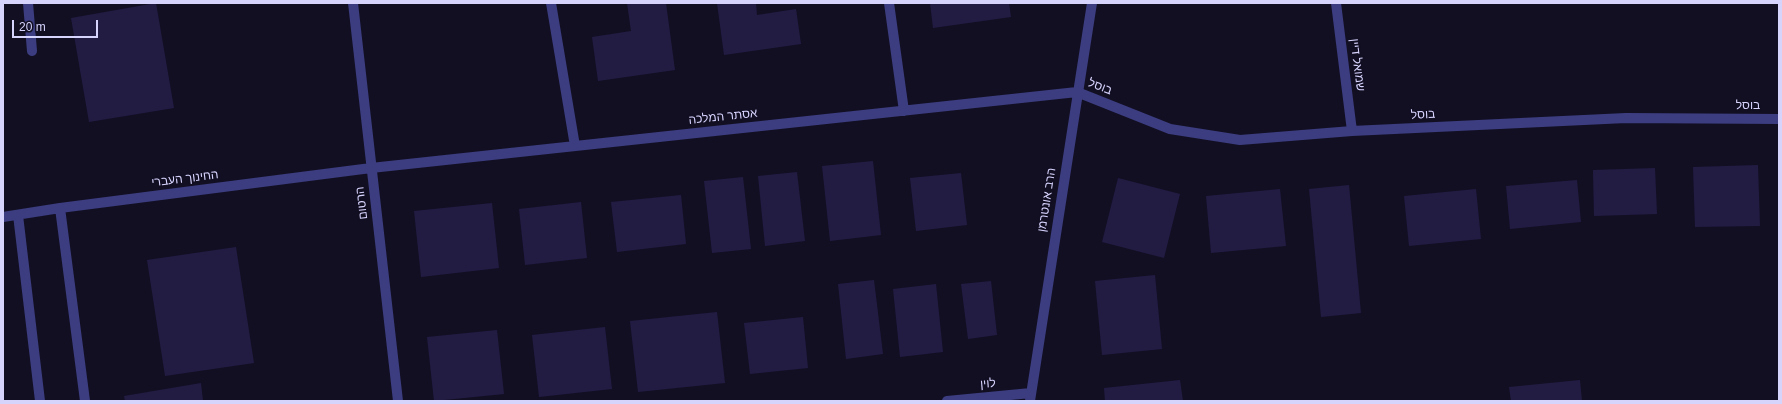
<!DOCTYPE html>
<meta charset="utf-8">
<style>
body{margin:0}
#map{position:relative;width:1782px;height:404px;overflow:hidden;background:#120f23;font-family:Arial,sans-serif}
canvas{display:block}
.frame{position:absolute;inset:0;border:4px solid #d6d3fd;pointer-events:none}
.scale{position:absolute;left:12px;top:20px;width:86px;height:18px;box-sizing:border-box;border:2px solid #d6d3fd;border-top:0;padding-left:5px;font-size:12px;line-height:14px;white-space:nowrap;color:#d6d3fd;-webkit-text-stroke:3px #120f23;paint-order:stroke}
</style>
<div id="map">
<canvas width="1782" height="404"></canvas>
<div class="frame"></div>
<div class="scale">20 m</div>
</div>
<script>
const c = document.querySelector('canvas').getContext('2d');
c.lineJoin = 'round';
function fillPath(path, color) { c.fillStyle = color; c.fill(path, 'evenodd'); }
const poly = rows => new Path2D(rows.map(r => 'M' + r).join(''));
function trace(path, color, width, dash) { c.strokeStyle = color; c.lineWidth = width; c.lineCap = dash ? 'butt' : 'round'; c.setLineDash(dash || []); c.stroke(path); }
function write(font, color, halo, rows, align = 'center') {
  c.font = font + ' Arial,"Noto Sans Hebrew",sans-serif'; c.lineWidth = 3.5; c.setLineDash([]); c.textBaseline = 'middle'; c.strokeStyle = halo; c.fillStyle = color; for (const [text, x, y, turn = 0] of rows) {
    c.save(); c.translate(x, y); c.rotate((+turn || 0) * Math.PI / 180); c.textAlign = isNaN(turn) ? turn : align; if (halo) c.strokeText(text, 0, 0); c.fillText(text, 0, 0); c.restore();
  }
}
fillPath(poly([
 [156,3,174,108,89,122,71,18],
 [627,3,666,3,675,70,598,81,592,37,631,31],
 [717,3,756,3,757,15,796,9,801,44,724,55],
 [930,3,1009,3,1011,17,933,28],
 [873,161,881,235,830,241,822,166],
 [1758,165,1760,226,1695,227,1693,167],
 [1655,168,1657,214,1594,216,1593,170],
 [797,172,805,241,765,246,758,176],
 [961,173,967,225,916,231,910,178],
 [743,177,751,249,712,253,704,181],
 [1118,178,1180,194,1164,258,1102,242],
 [1577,180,1581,222,1510,229,1506,186],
 [1349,185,1361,313,1321,317,1309,189],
 [1280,189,1286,246,1211,253,1206,196],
 [1476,189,1481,239,1409,246,1404,196],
 [681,195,686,244,617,252,611,202],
 [581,202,587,258,525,265,519,209],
 [492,203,499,268,421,277,414,211],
 [236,247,254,363,165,376,147,260],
 [1155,275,1162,349,1102,355,1095,281],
 [874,280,883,354,846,359,838,284],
 [991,281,997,335,968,339,961,284],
 [936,284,943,352,900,357,893,289],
 [717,312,725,383,638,392,630,321],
 [803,317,808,368,750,374,744,323],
 [605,327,612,389,539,397,532,335],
 [497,330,504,394,434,401,427,337],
 [1180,380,1183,401,1105,401,1104,388],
 [1580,380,1582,401,1511,401,1509,387],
 [201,383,203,401,125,401,124,396]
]), '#221c43');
trace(poly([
 [28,3,32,51],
 [353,3,398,401],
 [551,3,575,146],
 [889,3,904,111],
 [1336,3,1352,131],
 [60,208,85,401],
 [18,215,40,401],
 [3,217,60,208,371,168,1077,92,1170,129,1240,140,1352,131,1626,118,1779,119],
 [947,401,1031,393],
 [1030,401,1092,3]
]), '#3c3d80', 10);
write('12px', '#d6d3fd', '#120f23', [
 ["שמואל דיין",1357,65,83],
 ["בוסל",1100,87,21],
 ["בוסל",1748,106],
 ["בוסל",1423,115,-3],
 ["אסתר המלכה",723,117,-6],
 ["החינוך העברי",185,179,-7],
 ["הרב אונטרמן",1047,200,-81],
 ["הרטום",362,203,-97],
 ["לוין",988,384,-5]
]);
</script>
